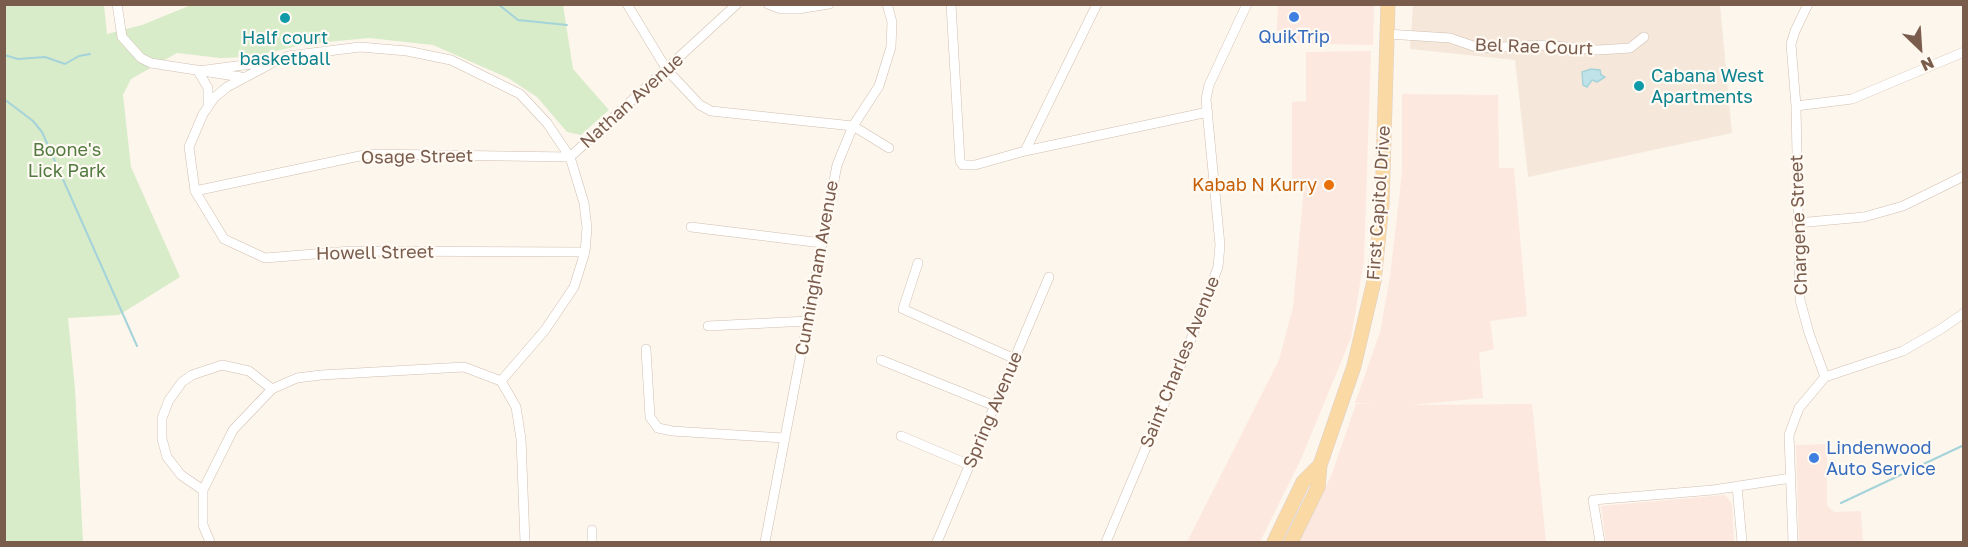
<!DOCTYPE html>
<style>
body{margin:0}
#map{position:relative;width:1968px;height:547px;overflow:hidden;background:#fdf6ec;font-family:"Golos Text",sans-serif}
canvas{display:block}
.frame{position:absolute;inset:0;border:6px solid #7a5c4d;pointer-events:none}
.north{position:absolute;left:1890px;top:18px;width:60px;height:60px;-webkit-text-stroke:4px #fffaf3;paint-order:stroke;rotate:155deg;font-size:16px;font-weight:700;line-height:24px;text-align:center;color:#7a5c4d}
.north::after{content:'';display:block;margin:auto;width:21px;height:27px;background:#7a5c4d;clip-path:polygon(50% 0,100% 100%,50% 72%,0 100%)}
</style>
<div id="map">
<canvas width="1968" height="547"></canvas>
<div class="frame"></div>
<div class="north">N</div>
</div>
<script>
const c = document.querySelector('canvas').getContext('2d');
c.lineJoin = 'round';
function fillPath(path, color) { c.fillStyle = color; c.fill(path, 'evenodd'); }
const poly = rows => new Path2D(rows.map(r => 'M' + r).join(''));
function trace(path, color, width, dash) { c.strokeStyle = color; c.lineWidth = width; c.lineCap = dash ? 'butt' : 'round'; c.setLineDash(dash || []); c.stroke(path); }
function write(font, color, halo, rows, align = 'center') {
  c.font = font + ' "Golos Text",sans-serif'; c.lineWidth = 4.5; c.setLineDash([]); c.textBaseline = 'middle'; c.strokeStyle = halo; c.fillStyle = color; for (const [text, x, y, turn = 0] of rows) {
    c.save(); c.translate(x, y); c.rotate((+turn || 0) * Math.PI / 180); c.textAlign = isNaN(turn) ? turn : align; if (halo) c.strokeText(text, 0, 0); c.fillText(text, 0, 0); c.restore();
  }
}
fillPath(poly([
 [1413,5,1720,5,1732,133,1528,177,1515,60,1410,49]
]), '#f5e8da');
fillPath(poly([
 [1278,5,1374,5,1373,45,1276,43],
 [1371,51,1364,260,1351,338,1301,459,1260,542,1187,542,1279,360,1293,307,1304,186,1292,185,1292,102,1306,101,1306,52],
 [1402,94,1498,95,1499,168,1514,168,1527,316,1490,321,1494,349,1479,353,1483,398,1412,405,1532,404,1546,542,1298,542,1331,476,1356,404,1372,404,1355,403,1380,332,1390,277,1402,172],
 [1827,444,1827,505,1834,512,1861,511,1863,542,1799,542,1796,445],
 [1725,495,1732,504,1734,542,1606,542,1601,506]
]), '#fde8e0');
fillPath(poly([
 [4,5,104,5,107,34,142,25,191,5,563,5,573,69,609,110,581,135,567,132,537,97,508,78,433,45,369,38,306,44,251,57,220,58,177,53,131,79,123,95,131,167,180,277,119,315,68,318,75,389,83,542,5,542]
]), '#d8ecc9');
const water = poly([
 [1591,69,1600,70,1601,75,1605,77,1597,82,1592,80,1587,87,1583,85,1582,72,1591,69]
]);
fillPath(water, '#bfe3e8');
trace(water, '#a5d3da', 1.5);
trace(poly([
 [498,4,518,20,567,25],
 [4,55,18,59,45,57,65,64,79,56,90,54],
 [4,99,33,121,42,132,137,346],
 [1841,503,1964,445]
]), '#a5d3da', 2);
const street = poly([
 [117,4,122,37,141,58,151,63,241,77],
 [627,4,667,70,700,105,711,111,853,126,889,148],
 [768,4,781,9,798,9,829,4],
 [951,4,960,161,963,165,975,165,1025,151,1208,112],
 [1387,34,1450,38,1479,48,1545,45,1598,50,1630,48,1644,37],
 [208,104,208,88,198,71,267,62],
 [1796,106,1852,99,1964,52],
 [1025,151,1097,4],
 [570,157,737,4],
 [195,191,369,154,570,157],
 [1797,223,1864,217,1903,206,1964,176],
 [691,227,822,243],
 [918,263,903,309,1015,359],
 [708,326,808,321],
 [646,349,650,417,658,428,672,431,784,438],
 [881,360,995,406],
 [1825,377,1903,351,1941,329,1964,313],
 [501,381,545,330,574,287,585,252,587,228,584,203,570,157,547,123,520,94,451,60,407,51,360,47,288,56,270,64,227,87,214,98,203,114,189,147,195,191,224,239,265,258,351,251,585,252],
 [901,436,970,465],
 [1737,486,1742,542],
 [203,490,181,475,167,457,162,439,162,418,169,400,182,382,192,375,222,365,249,371,272,389],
 [592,530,592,542],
 [210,542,203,525,203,490,233,430,272,389,297,378,321,375,464,367,501,381,516,407,521,439,525,542],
 [765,542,837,165,853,126,879,86,891,47,892,22,887,4],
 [937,542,1049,277],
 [1106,542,1185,355,1218,267,1220,245,1206,99,1209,85,1247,4],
 [1600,542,1593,500,1713,490,1791,478],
 [1793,542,1789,435,1799,408,1825,377,1809,333,1800,300,1796,106,1791,44,1795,31,1808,4]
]);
const primary = poly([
 [1274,542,1303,482,1320,465],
 [1291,542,1318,487,1320,465,1354,366,1374,281,1382,204,1388,4]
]);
trace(street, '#d1beb0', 10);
trace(primary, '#dad1cd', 15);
trace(street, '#fff', 9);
trace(primary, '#fbd9a5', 14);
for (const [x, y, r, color] of [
 [1294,17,6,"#3f7fe0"],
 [285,18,6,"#0f9aa8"],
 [1639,86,6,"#0f9aa8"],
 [1329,185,6,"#e8710a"],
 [1814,458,6,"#3f7fe0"]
]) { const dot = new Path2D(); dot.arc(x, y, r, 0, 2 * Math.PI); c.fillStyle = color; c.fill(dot); trace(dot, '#fffaf3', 2); }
write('18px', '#366cbe', '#fffaf3', [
 ["QuikTrip",1294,37],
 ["Lindenwood",1826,448,"left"],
 ["Auto Service",1826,469,"left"]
]);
write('18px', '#0d838f', '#fffaf3', [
 ["Half court",285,38],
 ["basketball",285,59],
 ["Cabana West",1651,76,"left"],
 ["Apartments",1651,97,"left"]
]);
write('18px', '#7a5c4d', '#fffaf3', [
 ["Bel Rae Court",1534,47,2],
 ["Nathan Avenue",632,101,-42],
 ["Osage Street",417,157,-1],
 ["First Capitol Drive",1379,203,-86],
 ["Chargene Street",1799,225,-92],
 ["Howell Street",375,253,-1],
 ["Cunningham Avenue",817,268,-80],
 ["Saint Charles Avenue",1180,362,-68],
 ["Spring Avenue",993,410,-67]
]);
write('18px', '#537a41', '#fffaf3', [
 ["Boone's",67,150],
 ["Lick Park",67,171]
]);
write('18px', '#c56008', '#fffaf3', [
 ["Kabab N Kurry",1317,185]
], 'right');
</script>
